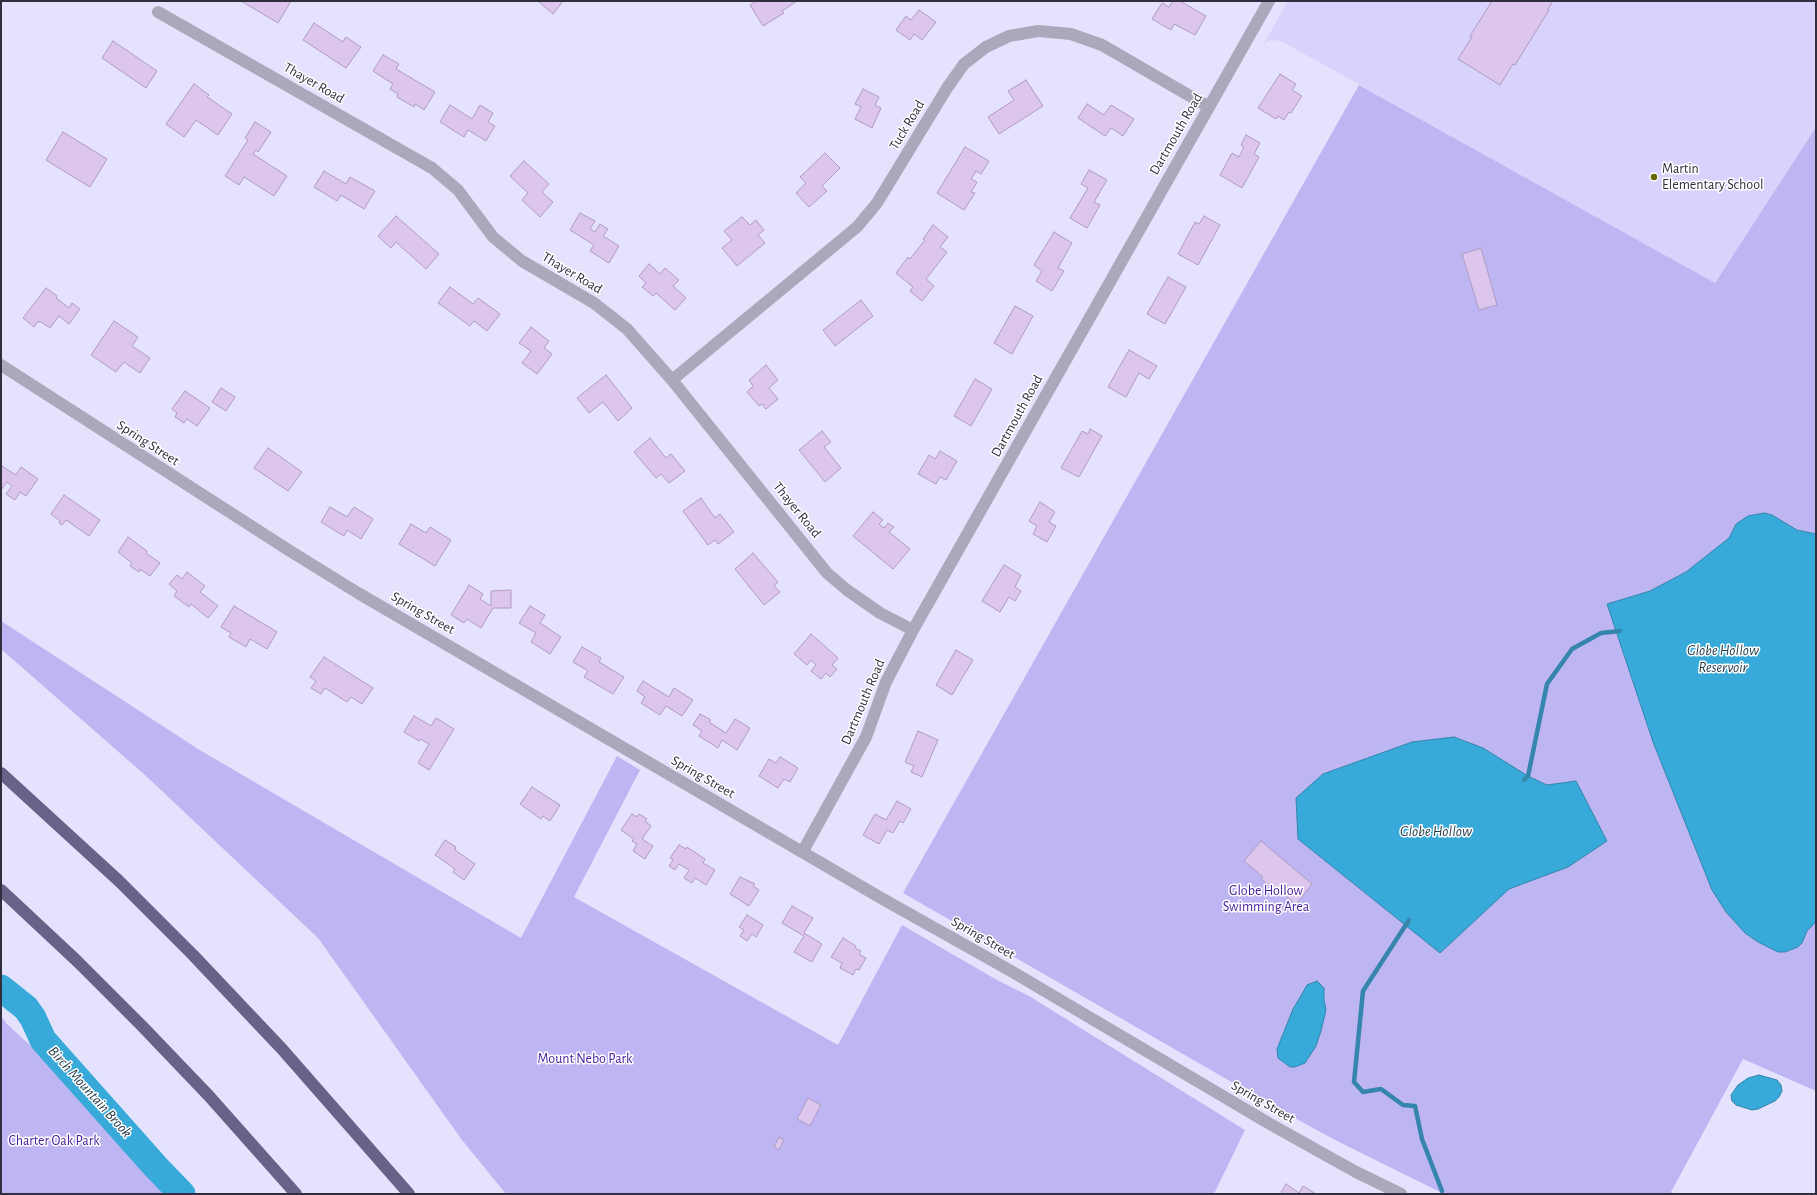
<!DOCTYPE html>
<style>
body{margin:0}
#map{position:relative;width:1817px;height:1195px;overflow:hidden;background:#e5e2fd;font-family:"Alegreya Sans",sans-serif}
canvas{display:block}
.frame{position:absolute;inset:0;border:2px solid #312e3f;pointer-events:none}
</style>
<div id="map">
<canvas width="1817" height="1195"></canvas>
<div class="frame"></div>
</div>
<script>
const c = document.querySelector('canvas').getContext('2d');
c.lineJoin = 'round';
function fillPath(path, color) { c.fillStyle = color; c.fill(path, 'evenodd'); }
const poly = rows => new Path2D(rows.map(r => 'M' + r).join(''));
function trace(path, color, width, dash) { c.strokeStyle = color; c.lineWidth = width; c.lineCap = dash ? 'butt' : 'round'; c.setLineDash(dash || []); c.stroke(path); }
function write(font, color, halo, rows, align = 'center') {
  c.font = font + ' "Alegreya Sans",sans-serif'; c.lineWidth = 3; c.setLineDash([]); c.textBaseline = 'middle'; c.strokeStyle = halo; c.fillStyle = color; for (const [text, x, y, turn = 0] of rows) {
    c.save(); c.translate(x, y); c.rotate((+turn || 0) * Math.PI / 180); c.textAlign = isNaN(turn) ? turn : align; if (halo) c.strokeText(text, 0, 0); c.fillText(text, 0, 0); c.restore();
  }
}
fillPath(poly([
 [1288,1,1816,1,1816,127,1715,283,1281,41,1272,40,1266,42,1262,47]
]), '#d8d3fc');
fillPath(poly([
 [1359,85,1715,283,1816,127,1816,1091,1743,1059,1671,1192,1675,1194,1444,1194,1337,1141,1282,1111,903,893],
 [1,621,198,749,521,938,617,756,640,770,574,897,838,1045,902,925,997,980,1029,996,1245,1130,1214,1194,506,1194,462,1140,318,938,145,775,1,649],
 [1,1016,7,1024,99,1108,176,1194,1,1194]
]), '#beb6f3');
const water = poly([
 [1764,513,1772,515,1797,530,1816,534,1816,922,1807,931,1802,943,1798,947,1785,952,1778,952,1758,942,1745,933,1726,912,1712,890,1653,742,1607,604,1650,591,1686,572,1729,538,1736,524,1748,516,1764,513],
 [1454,737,1483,748,1528,776,1547,785,1576,781,1607,841,1568,867,1509,889,1440,953,1298,839,1296,798,1323,774,1412,742,1454,737],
 [1317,981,1324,988,1324,1000,1326,1010,1321,1031,1316,1046,1305,1063,1295,1067,1290,1067,1278,1058,1277,1049,1293,1009,1302,994,1307,985,1317,981],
 [1759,1075,1777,1080,1781,1085,1782,1091,1779,1097,1775,1101,1758,1109,1752,1110,1736,1105,1732,1101,1731,1095,1738,1085,1748,1078,1759,1075]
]);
fillPath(water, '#37aada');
trace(water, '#3585ac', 1);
trace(poly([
 [1524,780,1528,776,1547,684,1572,649,1601,633,1620,631],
 [1409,920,1363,991,1354,1082,1363,1092,1381,1089,1403,1105,1415,1106,1422,1139,1442,1191]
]), '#3585ac', 4.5);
trace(poly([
 [1,988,26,1008,33,1018,43,1040,155,1166,182,1194]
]), '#37aada', 27);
const building = poly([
 [241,1,291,1,278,23,241,1],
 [538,1,563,1,553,14,538,1],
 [754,1,797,1,782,11,784,13,763,26,750,5,755,2,754,1],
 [1173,1,1180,1,1206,16,1195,35,1174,24,1171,30,1152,19,1162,3,1169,7,1173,1],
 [1492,1,1553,1,1548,9,1549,10,1515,65,1513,64,1500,85,1458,59,1472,37,1470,36,1492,1],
 [919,10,936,22,922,40,914,34,910,40,896,30,906,16,911,20,919,10],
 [314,23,343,42,346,37,361,47,346,68,303,40,314,23],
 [113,41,157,71,146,88,102,58,113,41],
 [383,55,399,64,396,69,435,92,424,110,415,104,414,107,397,97,398,94,390,89,393,84,373,71,383,55],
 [1280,74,1296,84,1292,90,1302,96,1291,113,1289,112,1284,120,1278,116,1276,119,1258,108,1280,74],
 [1026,80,1043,106,999,134,988,117,1014,100,1008,91,1026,80],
 [194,84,209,95,207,97,232,114,218,135,196,120,184,137,166,124,194,84],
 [863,89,879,97,875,105,881,108,872,128,855,119,861,107,855,104,863,89],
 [1087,104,1104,115,1111,105,1134,119,1123,136,1111,128,1105,136,1078,118,1087,104],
 [450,105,472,119,480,105,493,113,488,122,495,126,486,141,468,130,464,137,440,122,450,105],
 [255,122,271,132,258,152,256,150,253,154,287,176,274,196,244,177,239,185,225,176,248,140,245,138,255,122],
 [63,132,107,159,90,187,46,160,63,132],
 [1246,135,1260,143,1254,154,1259,157,1242,188,1220,175,1232,153,1239,157,1244,147,1241,145,1246,135],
 [965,147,989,161,981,174,976,171,971,179,977,182,971,192,975,193,964,210,937,193,965,147],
 [825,153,840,168,822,186,827,191,809,207,796,193,806,183,800,177,825,153],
 [524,161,549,184,542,192,553,202,540,217,522,200,528,193,510,176,524,161],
 [1089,170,1107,180,1094,202,1100,205,1087,228,1070,218,1088,188,1081,184,1089,170],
 [324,171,346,184,350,177,375,191,364,209,341,195,337,201,314,187,324,171],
 [580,213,595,221,590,229,595,232,600,224,608,229,603,236,619,246,609,263,590,251,594,245,570,230,580,213],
 [396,216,439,254,426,269,396,242,391,248,378,236,396,216],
 [1204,216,1220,225,1198,265,1178,254,1195,222,1199,224,1204,216],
 [742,217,750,225,756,220,764,230,758,235,765,243,737,266,722,248,732,240,724,231,742,217],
 [933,225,948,237,940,247,947,252,926,279,934,286,922,301,910,291,913,287,896,273,908,257,910,259,925,240,923,239,933,225],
 [1054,232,1072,243,1058,268,1064,271,1052,291,1036,281,1042,271,1034,265,1054,232],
 [1481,248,1497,305,1479,310,1462,254,1481,248],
 [649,264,660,274,665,268,679,280,673,286,686,298,675,310,656,293,653,296,642,287,646,283,639,276,649,264],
 [1168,277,1186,287,1165,324,1147,314,1168,277],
 [450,287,473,304,478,298,500,314,487,331,474,321,470,326,438,303,450,287],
 [46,288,57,296,56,298,69,308,72,303,80,309,69,324,59,316,50,328,41,322,37,322,34,327,23,318,46,288],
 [861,300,873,316,835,346,823,330,861,300],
 [1015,306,1033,316,1012,354,994,343,1015,306],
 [114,321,138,337,132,346,150,358,140,373,124,362,116,372,91,355,114,321],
 [531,327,549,341,544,348,552,354,537,374,522,363,531,351,519,343,531,327],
 [1129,350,1157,366,1149,379,1139,373,1126,397,1108,387,1129,350],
 [766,365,778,380,769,388,778,399,766,409,762,404,759,406,747,392,753,386,749,380,766,365],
 [606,375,632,408,618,421,603,402,589,413,577,398,606,375],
 [975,379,992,389,971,426,954,416,975,379],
 [221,388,235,397,226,411,212,402,221,388],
 [185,391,210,408,197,426,187,419,184,423,175,417,177,413,172,409,185,391],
 [1090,429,1102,436,1079,477,1061,468,1082,431,1088,434,1090,429],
 [822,431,831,442,824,447,841,468,825,482,799,450,822,431],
 [650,438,666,458,671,454,685,471,669,483,661,474,656,478,634,452,650,438],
 [268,448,302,472,288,491,254,468,268,448],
 [940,451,957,461,946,480,940,477,936,484,918,474,929,455,935,459,940,451],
 [2,466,16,475,21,467,38,479,26,496,20,492,15,500,6,494,12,486,7,482,1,490,1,468,2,466],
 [64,495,100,520,89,536,66,520,62,525,59,523,60,521,51,514,64,495],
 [701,498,715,518,720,514,734,532,718,544,715,540,708,545,683,511,701,498],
 [1040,502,1055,512,1049,522,1056,526,1047,542,1033,534,1037,526,1029,521,1040,502],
 [330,507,347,517,354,507,373,519,361,539,347,530,344,536,321,522,330,507],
 [873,512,883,520,879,524,884,528,888,523,894,527,889,532,910,549,893,569,853,536,873,512],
 [411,524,426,533,430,527,451,540,435,566,399,544,411,524],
 [128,537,147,551,146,553,160,563,150,576,140,569,139,572,130,566,132,563,118,552,128,537],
 [753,553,778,582,774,586,780,592,764,605,735,569,753,553],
 [1004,565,1021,575,1015,587,1021,591,1015,601,1009,597,1000,612,982,601,1004,565],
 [187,572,205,586,200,592,218,606,208,618,191,604,189,607,174,596,177,591,169,584,177,575,182,579,187,572],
 [469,585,483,594,480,599,491,606,491,591,511,590,511,608,493,608,481,628,467,619,464,623,451,615,469,585],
 [234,606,277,632,267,649,250,639,246,647,229,637,231,633,221,627,234,606],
 [530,606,545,615,540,623,561,637,550,654,531,642,536,633,519,623,530,606],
 [811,634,838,658,832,665,837,669,830,677,826,673,821,679,811,671,816,665,811,660,807,665,794,654,811,634],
 [582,647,601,658,599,662,624,677,613,694,584,677,588,671,573,662,582,647],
 [956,650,973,660,952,695,936,685,956,650],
 [324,657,373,688,362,704,351,697,347,702,325,688,321,694,311,688,316,681,310,677,324,657],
 [643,681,669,697,674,688,693,700,682,716,666,706,660,715,641,703,645,697,637,691,643,681],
 [700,714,711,720,709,722,726,733,735,719,750,728,737,750,722,740,718,748,699,736,702,731,693,725,700,714],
 [414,716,431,726,436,718,454,729,429,770,418,763,429,744,420,739,419,741,404,732,414,716],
 [918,731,938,740,922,777,911,772,914,766,905,762,918,731],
 [780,757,798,768,790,782,784,779,778,788,759,776,769,759,776,763,780,757],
 [532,787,560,805,550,821,543,816,541,819,520,804,532,787],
 [897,801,911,809,903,823,900,821,893,833,887,830,879,844,863,835,875,814,886,820,897,801],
 [632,814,637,817,639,814,647,819,645,821,651,826,642,839,653,846,645,859,633,851,637,844,632,841,634,839,621,830,632,814],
 [445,840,456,847,455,850,475,864,464,880,453,872,455,869,435,855,445,840],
 [1261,841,1312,884,1296,904,1276,888,1274,890,1261,879,1263,877,1244,861,1261,841],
 [679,845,686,849,687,847,705,859,703,863,715,870,706,885,695,878,692,883,684,878,689,870,679,864,675,870,669,866,673,860,670,858,679,845],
 [740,877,755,884,753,886,759,890,749,906,730,894,740,877],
 [792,906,813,918,804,933,822,944,812,962,794,952,804,936,782,923,792,906],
 [747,915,763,925,756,937,752,934,747,941,740,936,744,930,739,927,747,915],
 [843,938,856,946,855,948,861,951,859,954,866,958,859,970,856,969,853,975,840,968,842,963,831,957,843,938],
 [808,1098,821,1105,810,1126,797,1119,808,1098],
 [779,1137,784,1140,779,1150,774,1147,779,1137],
 [1286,1184,1299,1193,1303,1186,1316,1194,1284,1194,1281,1192,1286,1184]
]);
fillPath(building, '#ddc6ee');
trace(building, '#b09ac1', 1);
trace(poly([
 [158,12,432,168,458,190,493,237,522,261,594,303,627,329,672,380,827,573,847,590,880,613,913,630],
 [672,380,857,227,877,203,947,88,964,64,986,47,1009,36,1038,31,1071,34,1102,45,1209,107],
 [803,851,866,737,886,682,913,630,1269,1]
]), '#aaa8bb', 12);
trace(poly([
 [1,365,290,551,358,593,881,898,1011,971,1270,1124,1356,1172,1401,1194]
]), '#aaa8bb', 12);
trace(poly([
 [1,773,119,881,193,955,282,1049,409,1194],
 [1,890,77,961,142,1026,209,1096,296,1194]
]), '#676288', 12);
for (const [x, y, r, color] of [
 [1654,177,4,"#666702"]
]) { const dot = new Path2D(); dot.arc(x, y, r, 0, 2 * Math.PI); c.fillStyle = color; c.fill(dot); trace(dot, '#fff', 1.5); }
write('14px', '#312e3f', '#fff', [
 ["Thayer Road",314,83,30],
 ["Tuck Road",907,125,-59],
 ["Dartmouth Road",1176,134,-60],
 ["Thayer Road",572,273,31],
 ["Dartmouth Road",1017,416,-61],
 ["Spring Street",148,443,33],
 ["Thayer Road",797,510,51],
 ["Spring Street",423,613,30],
 ["Dartmouth Road",863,702,-67],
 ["Spring Street",703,777,30],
 ["Spring Street",983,938,30],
 ["Spring Street",1263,1102,30]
]);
write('14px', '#312e3f', '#fff', [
 ["Martin",1662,169],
 ["Elementary School",1662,185]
], 'left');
write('14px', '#4a209c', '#fff', [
 ["Globe Hollow",1266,891],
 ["Swimming Area",1266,907],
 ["Mount Nebo Park",585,1059],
 ["Charter Oak Park",54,1141]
]);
write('italic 15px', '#263e4a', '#fff', [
 ["Globe Hollow",1723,650],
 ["Reservoir",1723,667],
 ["Globe Hollow",1436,831],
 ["Birch Mountain Brook",90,1092,48]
]);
</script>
